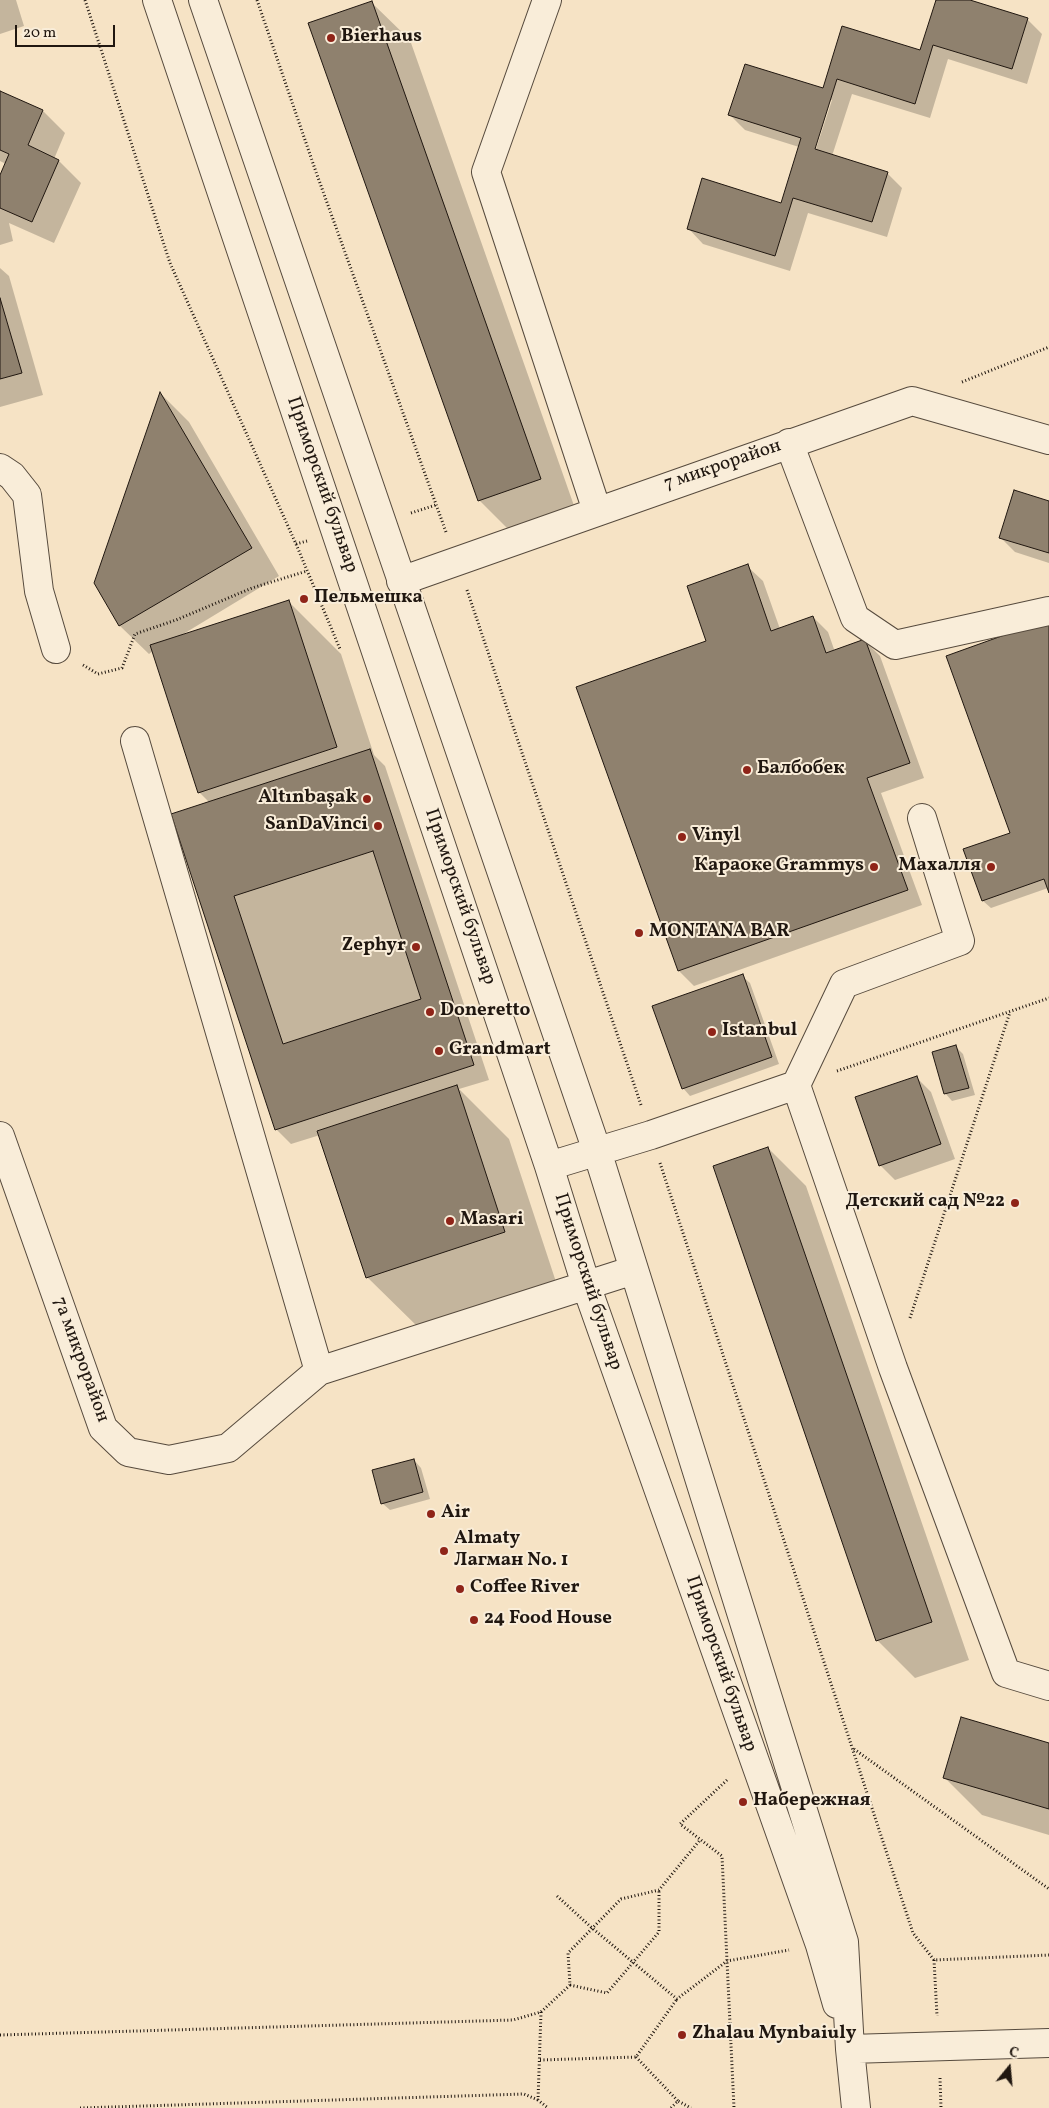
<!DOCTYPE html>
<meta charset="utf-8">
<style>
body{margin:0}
#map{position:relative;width:1049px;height:2108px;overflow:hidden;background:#f6e3c5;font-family:Vollkorn,serif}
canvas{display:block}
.north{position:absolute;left:984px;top:2043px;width:50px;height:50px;-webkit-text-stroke:4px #f9edd9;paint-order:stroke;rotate:17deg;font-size:14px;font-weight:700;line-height:20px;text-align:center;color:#201710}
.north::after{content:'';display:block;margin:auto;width:18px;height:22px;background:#201710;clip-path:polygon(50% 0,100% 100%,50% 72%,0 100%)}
.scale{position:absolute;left:15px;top:25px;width:100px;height:22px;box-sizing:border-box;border:2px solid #201710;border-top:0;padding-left:6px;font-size:15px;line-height:18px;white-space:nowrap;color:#201710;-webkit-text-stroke:4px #f9edd9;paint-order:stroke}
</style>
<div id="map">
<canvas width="1049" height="2108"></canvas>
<div class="north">С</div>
<div class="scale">20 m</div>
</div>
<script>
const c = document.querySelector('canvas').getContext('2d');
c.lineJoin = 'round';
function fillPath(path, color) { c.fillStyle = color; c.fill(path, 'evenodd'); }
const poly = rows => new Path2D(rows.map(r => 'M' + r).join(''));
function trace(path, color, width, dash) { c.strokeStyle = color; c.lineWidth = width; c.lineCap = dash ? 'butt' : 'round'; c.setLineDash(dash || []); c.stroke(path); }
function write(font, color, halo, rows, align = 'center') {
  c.font = font + ' Vollkorn,serif'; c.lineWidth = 4; c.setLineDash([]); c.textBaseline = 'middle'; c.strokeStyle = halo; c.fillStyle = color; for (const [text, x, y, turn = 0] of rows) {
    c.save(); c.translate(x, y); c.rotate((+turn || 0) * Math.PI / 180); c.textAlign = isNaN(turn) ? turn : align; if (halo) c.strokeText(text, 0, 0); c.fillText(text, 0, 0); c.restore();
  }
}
fillPath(poly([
 [0,0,16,0,24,26,0,34],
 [937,0,972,0,971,2,1027,19,1042,34,1027,84,948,59,930,118,852,94,832,156,887,173,902,188,887,237,808,213,790,271,703,244,688,228,782,204,799,147,745,130,730,115,824,90,843,27,921,51],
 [829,100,832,100,814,155,812,154],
 [372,3,410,40,578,517,517,538,479,500],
 [0,92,43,111,65,133,54,159,59,161,81,183,54,243,9,223,13,241,0,245,0,178,6,164,0,161],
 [0,268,9,276,43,395,0,407],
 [161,394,189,422,279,576,180,636,288,601,341,654,374,755,385,766,489,1080,459,1089,509,1139,557,1285,420,1329,367,1277,320,1135,291,1144,276,1129,210,803,199,792,153,651,149,654,120,626,95,583],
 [1049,502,1049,563,1015,552,1000,537],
 [747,566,763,581,780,629,813,617,828,632,835,652,865,641,880,656,924,778,881,793,922,905,694,986,679,971,708,642],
 [1049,620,1049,889,1048,888,991,908,983,901,965,850,1011,833],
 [742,976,750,983,779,1064,690,1096,683,1088],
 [956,1047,963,1054,975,1095,952,1101,945,1093],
 [916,1077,931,1092,955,1159,895,1180,880,1165],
 [768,1148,806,1186,969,1660,915,1678,877,1640],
 [414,1460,421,1468,430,1499,390,1510,382,1503],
 [1049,1744,1049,1835,982,1815,944,1777]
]), '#0003');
const building = poly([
 [936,0,970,0,1028,18,1012,69,933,45,915,104,837,79,815,149,888,172,872,222,793,198,775,256,687,229,702,178,781,203,801,138,728,115,745,64,823,88,842,26,920,50,936,0],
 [372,1,541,479,478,501,308,23,372,1],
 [0,91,43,110,28,145,59,160,32,222,0,208,0,175,9,154,0,150,0,91],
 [0,298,22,373,0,379,0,298],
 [160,392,252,548,119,626,94,583,160,392],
 [1014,490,1049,501,1049,553,999,538,1014,490],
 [748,564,771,631,813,616,826,653,865,639,910,763,867,778,908,890,678,971,576,687,706,641,687,586,748,564],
 [289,600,337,747,198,793,150,645,289,600],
 [1049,619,1049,893,1044,879,982,901,963,849,1010,833,946,656,1049,619],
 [370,749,474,1065,275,1130,171,814,370,749],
 [373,851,421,999,283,1044,234,896,373,851],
 [743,974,772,1057,682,1089,652,1006,743,974],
 [956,1045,969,1088,944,1094,932,1052,956,1045],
 [917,1076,941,1144,879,1166,855,1097,917,1076],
 [457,1085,505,1232,366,1278,317,1131,457,1085],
 [768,1147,932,1622,876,1641,713,1166,768,1147],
 [414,1459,423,1492,381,1504,372,1470,414,1459],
 [961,1717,1049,1743,1049,1809,943,1778,961,1717]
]);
fillPath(building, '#8f816e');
trace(building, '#201710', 1);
const minor = poly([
 [157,0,549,1166,586,1285,820,1945,837,2004],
 [203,0,597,1151,844,1942,850,2049,856,2108],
 [547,0,486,172,597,511],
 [789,443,855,618,895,645,1049,611],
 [0,468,12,476,27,495,39,591,56,649],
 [401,581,912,401,1049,440],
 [135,741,319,1371],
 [796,1085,844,984,960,941,922,818],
 [0,1136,103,1428,128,1452,169,1460,228,1448,319,1371,634,1270],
 [549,1166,651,1135,796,1085,893,1368,1006,1673,1049,1686],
 [850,2049,1049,2043]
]);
trace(minor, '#564a3d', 30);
trace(poly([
 [85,0,170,263,296,544,340,649],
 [257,0,316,172,446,532],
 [962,382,1049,347],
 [411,513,436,505],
 [296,544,307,541],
 [467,590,641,1105],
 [83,665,98,674,122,668,135,634,176,620,252,588,307,571],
 [837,1071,1049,998],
 [660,1163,913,1933,934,1960,1049,1955],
 [910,1318,1010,1012],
 [854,1749,1049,1889],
 [727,1780,680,1824,722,1856,734,2108],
 [557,1896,592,1928,677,1999,727,1961,789,1950],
 [934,1960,937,2016],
 [570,1985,607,1993,659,1932,659,1890],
 [541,2012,538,2100,548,2108],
 [0,2035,513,2020,541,2012,570,1985,568,1953,621,1899,659,1890,700,1840],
 [636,2057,678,2101],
 [540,2060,636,2057,677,1999],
 [940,2078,941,2108],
 [80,2108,524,2094,538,2100],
 [671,2108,678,2101,691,2108]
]), '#201710', 3, [1, 2.5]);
trace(minor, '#f9edd9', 28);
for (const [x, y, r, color] of [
 [331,38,5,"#8f2418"],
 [304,599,5,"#8f2418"],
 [747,770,5,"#8f2418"],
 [367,799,5,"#8f2418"],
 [378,826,5,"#8f2418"],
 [682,837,5,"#8f2418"],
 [874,867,5,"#8f2418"],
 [991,867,5,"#8f2418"],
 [639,933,5,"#8f2418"],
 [416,947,5,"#8f2418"],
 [430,1012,5,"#8f2418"],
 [712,1032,5,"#8f2418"],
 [439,1051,5,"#8f2418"],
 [1015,1203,5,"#8f2418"],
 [450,1221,5,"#8f2418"],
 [431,1514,5,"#8f2418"],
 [444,1551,5,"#8f2418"],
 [460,1589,5,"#8f2418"],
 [474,1620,5,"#8f2418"],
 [743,1802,5,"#8f2418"],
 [682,2035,5,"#8f2418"]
]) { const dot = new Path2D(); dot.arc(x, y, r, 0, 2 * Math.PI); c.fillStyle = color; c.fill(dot); trace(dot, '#f9edd9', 2); }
write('bold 19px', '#201710', '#f9edd9', [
 ["Bierhaus",341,38],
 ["Пельмешка",314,599],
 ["Балбобек",757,770],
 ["Altınbaşak",357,799,"right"],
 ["SanDaVinci",368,826,"right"],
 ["Vinyl",692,837],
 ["Караоке Grammys",864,867,"right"],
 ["Махалля",981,867,"right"],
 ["MONTANA BAR",649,933],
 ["Zephyr",406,947,"right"],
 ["Doneretto",440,1012],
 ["Istanbul",722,1032],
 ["Grandmart",449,1051],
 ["Детский сад №22",1005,1203,"right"],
 ["Masari",460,1221],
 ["Air",441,1514],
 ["Almaty",454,1540],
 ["Лагман No. 1",454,1562],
 ["Coffee River",470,1589],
 ["24 Food House",484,1620],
 ["Набережная",753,1802],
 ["Zhalau Mynbaiuly",692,2035]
], 'left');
write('19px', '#201710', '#f9edd9', [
 ["7 микрорайон",723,466,-19],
 ["Приморский бульвар",321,485,71],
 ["Приморский бульвар",459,897,71],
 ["Приморский бульвар",587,1282,72],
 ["7а микрорайон",80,1360,70],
 ["Приморский бульвар",720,1664,71]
]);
</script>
